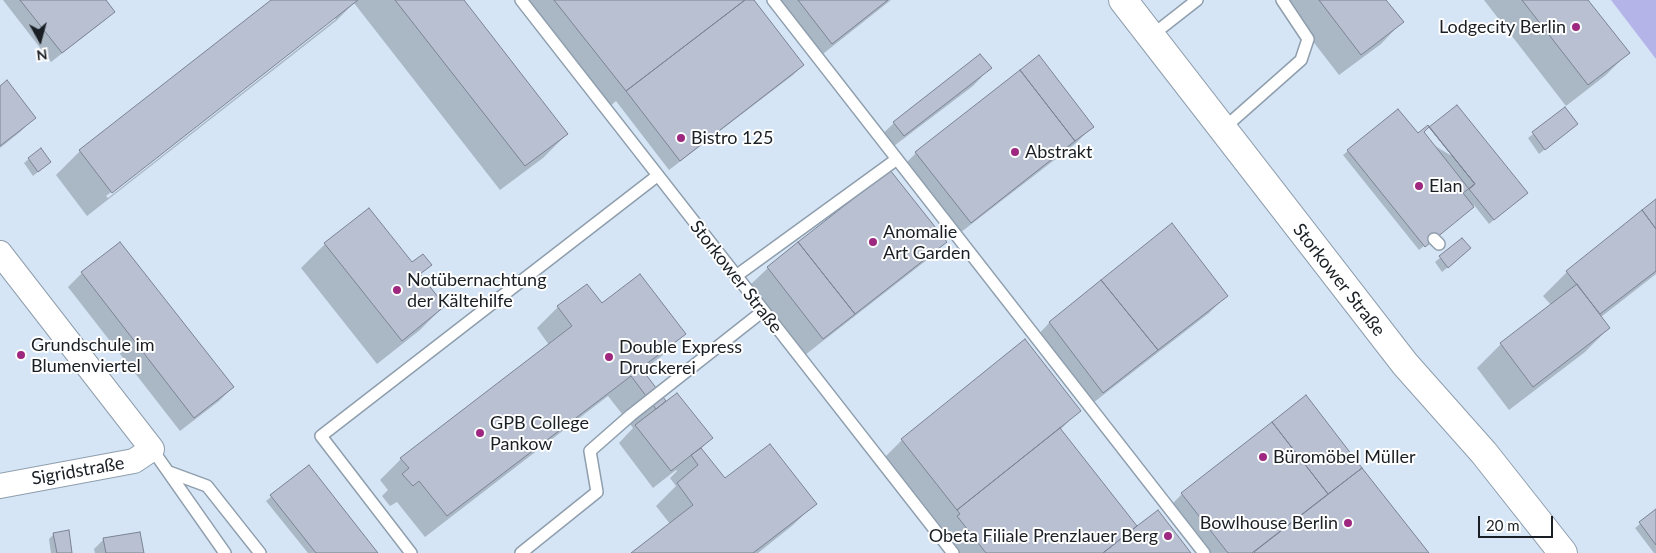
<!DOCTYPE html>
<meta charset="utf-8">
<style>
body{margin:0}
#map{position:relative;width:1656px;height:553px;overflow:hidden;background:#d5e5f5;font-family:Lato,sans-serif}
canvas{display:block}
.north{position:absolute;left:15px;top:15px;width:50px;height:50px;-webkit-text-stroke:4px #fff;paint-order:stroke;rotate:173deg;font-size:14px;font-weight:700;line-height:20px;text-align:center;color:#191f24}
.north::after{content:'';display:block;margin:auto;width:18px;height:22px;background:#191f24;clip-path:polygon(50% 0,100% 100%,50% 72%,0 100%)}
.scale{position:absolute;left:1478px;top:516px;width:75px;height:22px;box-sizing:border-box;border:2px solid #191f24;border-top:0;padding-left:6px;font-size:15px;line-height:18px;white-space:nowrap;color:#191f24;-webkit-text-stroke:4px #fff;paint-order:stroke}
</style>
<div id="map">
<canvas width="1656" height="553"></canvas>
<div class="north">N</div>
<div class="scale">20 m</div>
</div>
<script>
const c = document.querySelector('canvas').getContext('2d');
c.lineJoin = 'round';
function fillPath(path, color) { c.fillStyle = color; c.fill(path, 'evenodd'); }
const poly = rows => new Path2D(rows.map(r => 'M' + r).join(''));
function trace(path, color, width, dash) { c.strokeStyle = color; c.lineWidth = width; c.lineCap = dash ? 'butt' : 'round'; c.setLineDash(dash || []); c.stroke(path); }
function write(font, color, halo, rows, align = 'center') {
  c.font = font + ' Lato,sans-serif'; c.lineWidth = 4; c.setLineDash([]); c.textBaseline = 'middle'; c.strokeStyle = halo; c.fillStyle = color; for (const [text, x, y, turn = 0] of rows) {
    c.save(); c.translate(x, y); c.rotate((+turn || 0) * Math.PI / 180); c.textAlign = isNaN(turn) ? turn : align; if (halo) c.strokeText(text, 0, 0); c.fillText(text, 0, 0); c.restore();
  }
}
fillPath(poly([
 [1611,0,1656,0,1656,59]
]), '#b5b4e8');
fillPath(poly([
 [3,0,104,0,113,12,104,21,51,62],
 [273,0,463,0,567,134,543,158,500,190,354,3,336,21,87,216,56,175,80,151],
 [334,17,336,19,108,198,106,196],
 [528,0,752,0,803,65,793,75,669,170,616,101,608,108],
 [767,0,891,0,814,61],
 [1281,0,1385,0,1402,22,1381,44,1339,75],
 [1484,0,1587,0,1628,53,1606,75,1566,106],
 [980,56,990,68,973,86,886,152,876,140,894,123],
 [0,88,34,118,20,132,0,148],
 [1565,109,1577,124,1539,154,1528,138],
 [1092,127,1075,144,956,236,902,167,916,153],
 [1417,135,1521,198,1489,224,1474,205,1419,250,1343,155,1348,151],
 [29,159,50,162,33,176,24,163],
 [1656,201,1656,274,1601,317,1609,328,1585,352,1509,410,1477,368,1501,344,1551,305,1543,296,1567,272],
 [1172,225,1226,296,1209,313,1089,406,1036,337,1049,323],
 [1462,240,1465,253,1442,272,1435,262],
 [945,242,928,259,805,355,750,285,768,268],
 [325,244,412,264,430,264,420,275,444,306,420,330,377,364,301,268],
 [82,273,233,387,219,401,180,431,68,287],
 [602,304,684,334,663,355,642,371,662,406,711,438,701,449,725,480,815,504,793,525,758,553,633,553,670,524,656,506,676,486,670,478,677,471,676,470,653,488,619,443,633,428,608,396,425,537,397,502,390,506,382,496,388,490,380,480,401,459,549,345,537,328,558,307],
 [1306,397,1427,553,1197,553,1165,511,1182,494],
 [1079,411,1060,430,1137,528,1190,553,955,553,885,457,902,440],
 [308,467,376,553,308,553,266,501],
 [1656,511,1656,553,1654,553,1635,528],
 [54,534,71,553,51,553,49,539],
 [104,539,143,553,95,553,94,549]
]), '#0003');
const building = poly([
 [20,0,106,0,115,12,62,53,20,0],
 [271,0,358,0,112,193,79,150,271,0],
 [395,0,464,0,568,134,525,166,395,0],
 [554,0,745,0,626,91,554,0],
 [745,0,754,0,804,65,680,161,626,91,745,0],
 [798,0,888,0,832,44,798,0],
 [1319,0,1386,0,1404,22,1361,55,1319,0],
 [1522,0,1588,0,1630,53,1588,85,1522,0],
 [980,54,992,68,904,136,893,122,980,54],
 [1039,55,1094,127,1075,141,1020,70,1039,55],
 [1020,70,1075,141,971,223,915,152,1020,70],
 [7,80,36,118,0,146,0,86,7,80],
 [1457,105,1528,193,1494,220,1469,189,1475,184,1429,127,1457,105],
 [1565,107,1578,124,1545,150,1532,132,1565,107],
 [1398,109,1418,133,1428,125,1475,184,1463,193,1474,207,1425,247,1347,150,1398,109],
 [1429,127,1475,184,1469,189,1424,132,1429,127],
 [41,148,51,162,38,172,28,158,41,148],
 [890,170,947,242,855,314,798,242,890,170],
 [1656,199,1656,229,1642,210,1656,199],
 [369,208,412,262,423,254,432,265,420,274,445,306,402,341,324,243,369,208],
 [1642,210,1656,229,1656,271,1600,314,1566,271,1642,210],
 [1172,223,1228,296,1158,350,1101,280,1172,223],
 [1462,238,1471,248,1448,268,1439,256,1462,238],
 [120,242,234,387,194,418,81,272,120,242],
 [798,242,855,314,823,339,767,267,798,242],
 [640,274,686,334,641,368,666,401,656,409,631,376,447,516,419,481,413,486,402,474,409,468,400,458,572,326,557,306,587,284,602,303,640,274],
 [1101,280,1158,350,1103,393,1049,322,1101,280],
 [1577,284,1610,328,1533,387,1500,343,1577,284],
 [1025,339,1081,411,957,510,901,439,1025,339],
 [677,393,713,438,671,471,635,425,677,393],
 [1306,395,1362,468,1328,494,1272,422,1306,395],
 [1272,422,1328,494,1252,553,1228,553,1181,493,1272,422],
 [1060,428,1137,526,1103,553,986,553,957,516,960,514,957,510,1060,428],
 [770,444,817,504,753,553,631,553,693,505,677,483,698,465,691,455,701,448,725,478,770,444],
 [309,465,378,553,316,553,270,495,309,465],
 [1362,468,1429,553,1255,553,1254,552,1362,468],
 [1656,509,1656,545,1639,522,1656,509],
 [1158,510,1191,553,1103,553,1137,526,1158,510],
 [69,530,72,553,57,553,53,533,69,530],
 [140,532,144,553,106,553,103,538,140,532]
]);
fillPath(building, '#b8c0d2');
trace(building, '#7b8394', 1);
const service = poly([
 [521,0,953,553],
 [773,0,1204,553],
 [1151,36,1197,0],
 [1223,129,1301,60,1308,39,1282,0],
 [1434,239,1439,244],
 [736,276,897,159],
 [152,449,225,553],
 [169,472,207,486,260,553],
 [411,553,321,436,657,176],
 [521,553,597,492,590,451,631,415,763,311]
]);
const minor = poly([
 [0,253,152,449,134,461,0,486]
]);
const secondary = poly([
 [1123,0,1405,364,1484,453,1563,553]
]);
trace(service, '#8f9ead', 14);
trace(minor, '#8f9ead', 26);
trace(secondary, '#8f9ead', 30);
trace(service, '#fff', 11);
trace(minor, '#fff', 24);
trace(secondary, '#fff', 28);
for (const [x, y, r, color] of [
 [1576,27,5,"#9e2780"],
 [681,138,5,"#9e2780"],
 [1015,152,5,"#9e2780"],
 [1419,186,5,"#9e2780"],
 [873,242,5,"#9e2780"],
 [397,290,5,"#9e2780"],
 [21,355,5,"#9e2780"],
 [609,357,5,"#9e2780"],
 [480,433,5,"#9e2780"],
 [1263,457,5,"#9e2780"],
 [1348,523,5,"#9e2780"],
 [1168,536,5,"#9e2780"]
]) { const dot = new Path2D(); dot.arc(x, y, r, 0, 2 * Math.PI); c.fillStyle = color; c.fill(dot); trace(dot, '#fff', 2); }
write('18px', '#191f24', '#fff', [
 ["Lodgecity Berlin",1566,27,"right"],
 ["Bistro 125",691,138],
 ["Abstrakt",1025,152],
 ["Elan",1429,186],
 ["Anomalie",883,232],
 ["Art Garden",883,253],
 ["Notübernachtung",407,280],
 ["der Kältehilfe",407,301],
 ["Grundschule im",31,345],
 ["Blumenviertel",31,366],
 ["Double Express",619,347],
 ["Druckerei",619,368],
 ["GPB College",490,423],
 ["Pankow",490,444],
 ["Büromöbel Müller",1273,457],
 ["Bowlhouse Berlin",1338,523,"right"],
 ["Obeta Filiale Prenzlauer Berg",1158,536,"right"]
], 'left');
write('18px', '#191f24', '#fff', [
 ["Storkower Straße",736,277,52],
 ["Storkower Straße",1339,280,52],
 ["Sigridstraße",78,471,-10]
]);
</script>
